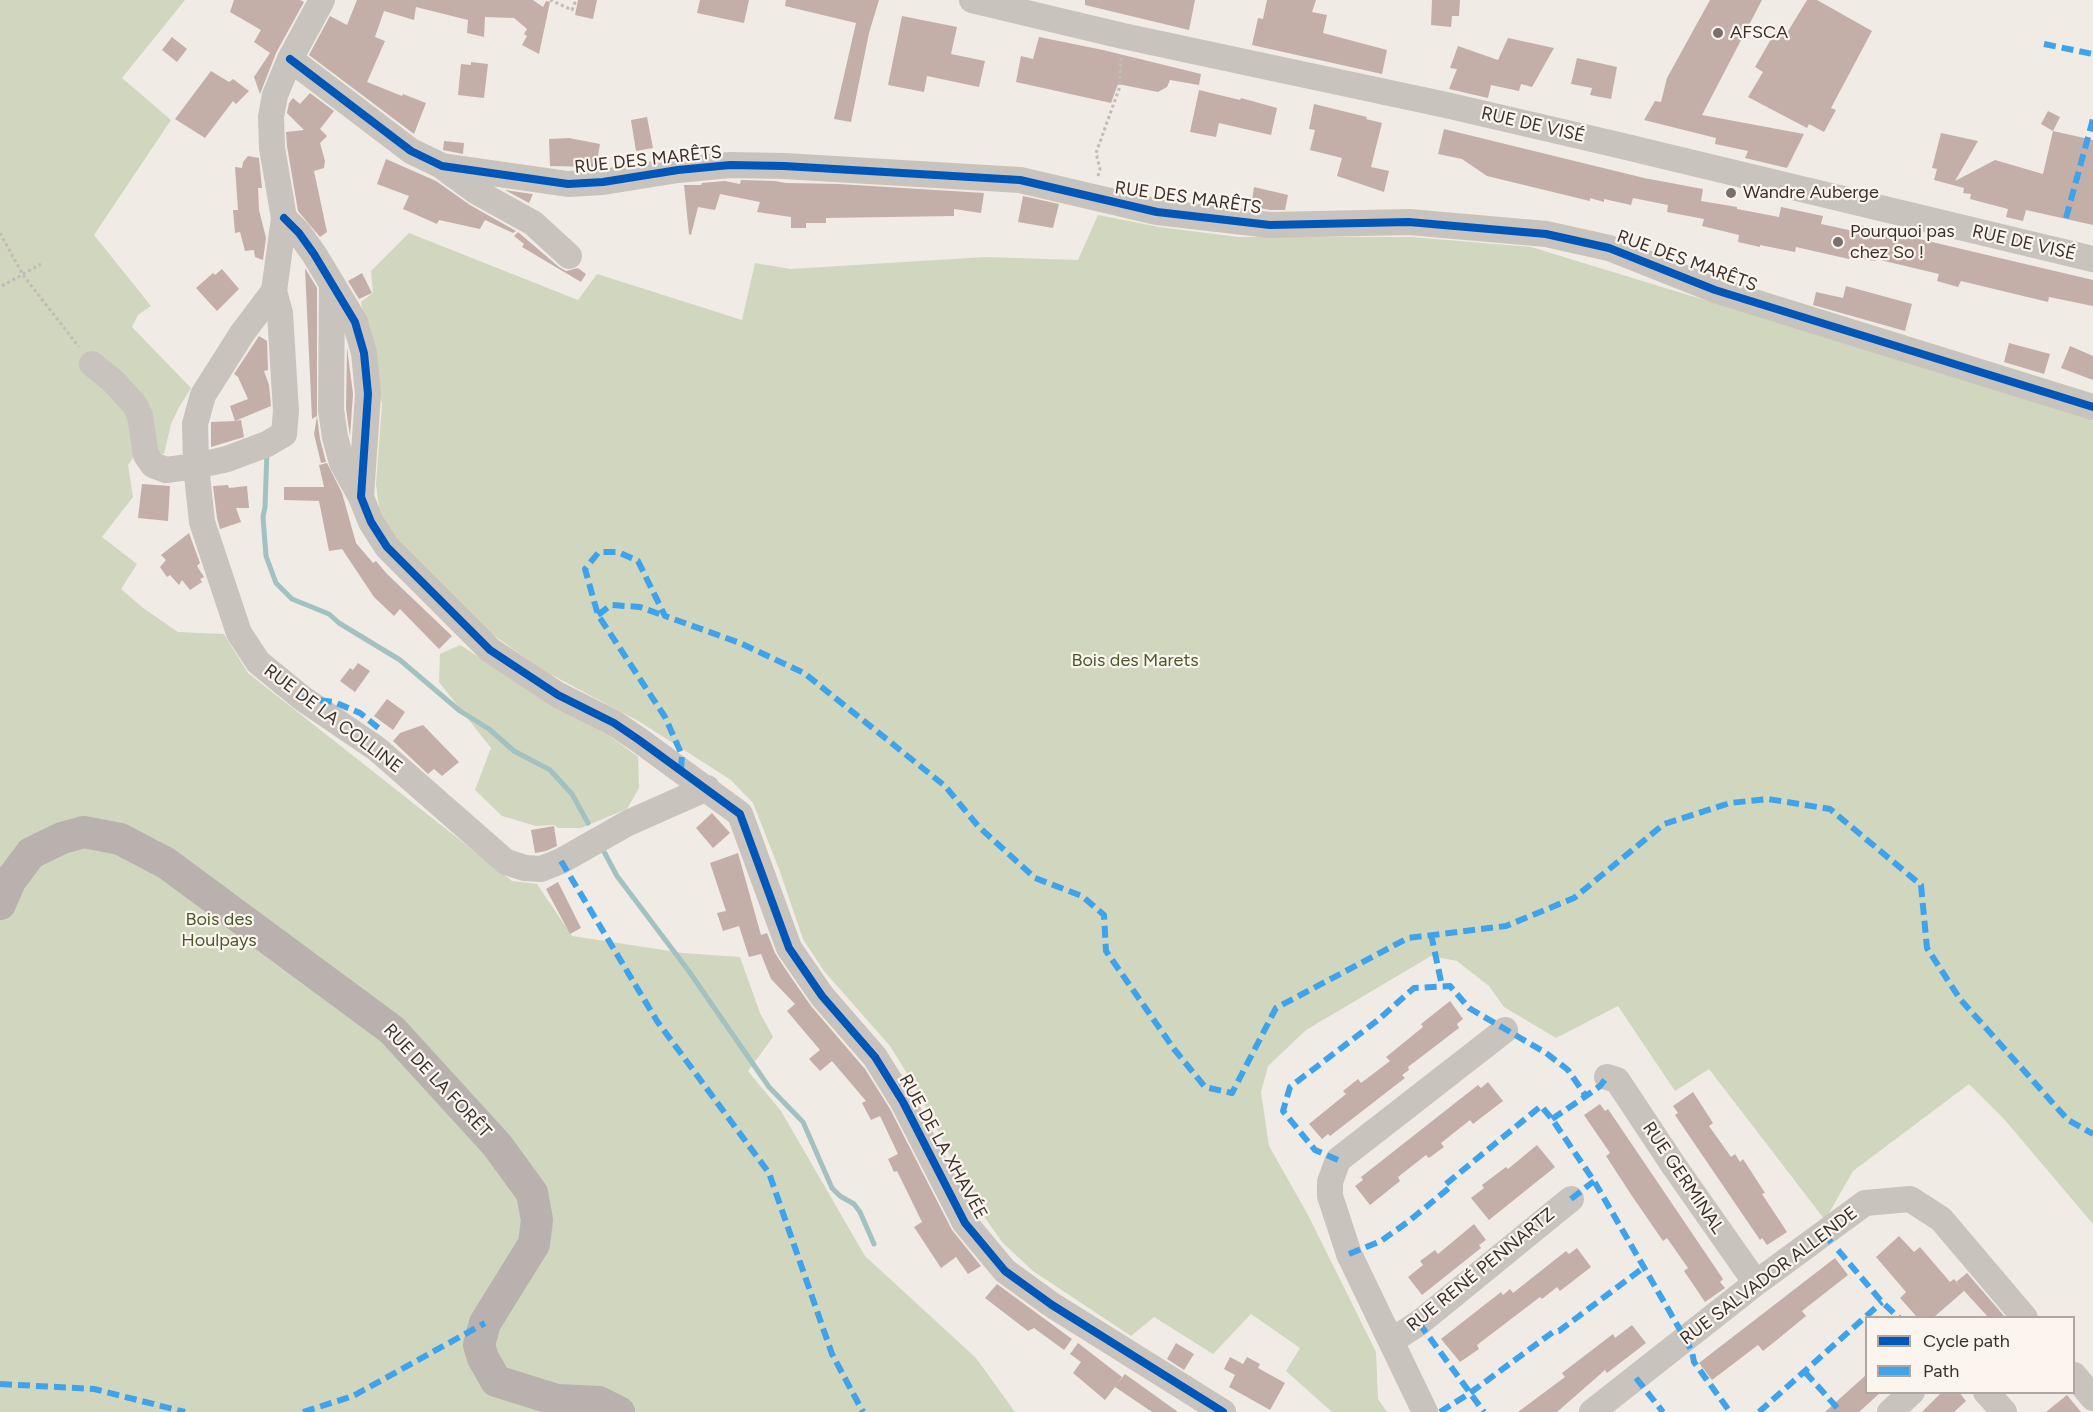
<!DOCTYPE html>
<meta charset="utf-8">
<style>
body{margin:0}
#map{position:relative;width:2093px;height:1412px;overflow:hidden;background:#f0ebe5;font-family:Figtree,sans-serif}
canvas{display:block}
.legend{position:absolute;left:1865px;top:1316px;width:210px;height:78px;box-sizing:border-box;background:#fbf5ee;border:2px solid #aea6a0;margin:0;padding:8px 10px;list-style:none;font-size:18px;color:#3b302b}
.legend li{display:flex;align-items:center;gap:12px;height:30px}
.legend b{width:30px;border:2px solid #aea6a0}
</style>
<div id="map">
<canvas width="2093" height="1412"></canvas>
<ul class="legend">
<li><b style="height:8px;background:#0057b8"></b>Cycle path</li>
<li><b style="height:8px;background:#3fa3eb"></b>Path</li>
</ul>
</div>
<script>
const c = document.querySelector('canvas').getContext('2d');
c.lineJoin = 'round';
function fillPath(path, color) { c.fillStyle = color; c.fill(path, 'evenodd'); }
const poly = rows => new Path2D(rows.map(r => 'M' + r).join(''));
function trace(path, color, width, dash) { c.strokeStyle = color; c.lineWidth = width; c.lineCap = dash ? 'butt' : 'round'; c.setLineDash(dash || []); c.stroke(path); }
function write(font, color, halo, rows, align = 'center') {
  c.font = font + ' Figtree,sans-serif'; c.lineWidth = 4.5; c.setLineDash([]); c.textBaseline = 'middle'; c.strokeStyle = halo; c.fillStyle = color; for (const [text, x, y, turn = 0] of rows) {
    c.save(); c.translate(x, y); c.rotate((+turn || 0) * Math.PI / 180); c.textAlign = isNaN(turn) ? turn : align; if (halo) c.strokeText(text, 0, 0); c.fillText(text, 0, 0); c.restore();
  }
}
fillPath(poly([
 [0,0,185,0,122,78,171,120,94,235,151,306,138,315,132,327,191,388,179,407,171,424,164,454,137,452,128,465,133,497,102,537,137,564,121,589,143,608,178,632,224,634,248,673,512,881,537,884,572,936,683,953,740,957,760,1013,773,1037,748,1071,781,1111,865,1256,976,1358,1015,1412,0,1412],
 [1098,215,1159,227,1238,237,1411,237,1531,247,2078,414,2093,421,2093,1224,2004,1119,1969,1084,1853,1171,1825,1220,1709,1069,1675,1091,1618,1006,1556,1038,1504,1007,1489,986,1457,961,1431,956,1306,1030,1268,1066,1261,1092,1269,1146,1308,1215,1376,1352,1378,1399,1387,1412,1332,1412,1286,1371,1300,1348,1251,1314,1213,1354,1154,1317,1131,1336,1033,1271,1003,1243,974,1203,916,1088,890,1046,824,971,803,939,779,869,753,803,731,780,640,722,552,675,542,696,603,731,638,757,639,788,627,809,581,828,558,828,554,825,536,826,502,816,475,790,491,748,439,682,440,654,460,645,536,693,544,671,482,627,400,543,385,523,379,507,376,484,382,404,361,302,373,293,371,271,409,233,578,300,597,274,742,320,755,263,791,269,985,257,1078,260]
]), '#d1d6bf');
trace(poly([
 [267,451,265,507,263,517,266,556,276,583,292,599,329,614,339,623,400,660,460,711,489,729,514,751,550,770,572,794,588,823],
 [602,848,617,876,688,970,769,1087,803,1122,832,1188,840,1196,854,1204,860,1212,874,1244]
]), '#a1c2c1', 5);
fillPath(poly([
 [234,0,300,0,304,2,276,53,260,94,254,77,270,53,254,42,261,30,230,12],
 [357,0,533,0,543,7,546,1,550,2,539,54,522,45,527,36,524,34,527,29,514,18,485,17,484,37,467,33,468,20,416,7,414,20,384,11,375,37,385,41,367,82,402,96,403,94,426,103,414,134,309,55,330,16,347,25],
 [578,0,597,0,593,19,575,15],
 [700,0,749,0,744,23,697,13],
 [786,0,879,0,869,33,851,122,834,119,856,23,785,6],
 [1085,0,1195,0,1189,30,1085,5],
 [1267,0,1316,0,1312,12,1327,15,1323,33,1387,50,1382,74,1252,45,1258,18,1263,19],
 [1432,0,1460,0,1459,16,1452,16,1451,27,1431,25],
 [1710,0,1762,0,1702,115,1804,134,1787,168,1745,158,1748,151,1715,144,1716,138,1644,120,1655,101,1661,102,1667,78],
 [1807,0,1817,0,1872,31,1831,108,1836,110,1824,132,1809,124,1807,128,1748,97,1763,72,1755,67,1778,27,1787,33],
 [902,16,957,27,951,54,985,61,979,87,927,76,924,92,888,85],
 [172,37,187,49,177,62,162,50],
 [1039,37,1103,50,1201,74,1199,85,1170,80,1167,87,1158,92,1118,84,1111,103,1016,82,1021,56,1033,59],
 [1508,38,1554,48,1532,87,1521,84,1519,91,1491,85,1488,98,1449,89,1457,69,1450,68,1458,46,1498,60],
 [1577,58,1617,67,1611,99,1590,95,1592,88,1571,84],
 [471,62,488,64,484,98,458,95,461,64,471,65],
 [211,71,229,82,233,79,249,91,236,104,233,101,205,138,175,119],
 [1199,90,1240,100,1241,98,1277,108,1271,135,1219,123,1216,137,1190,132],
 [310,93,334,111,320,129,327,136,320,143,325,161,324,168,314,171,327,232,320,237,298,211,287,146,286,132,304,130,287,113,289,103,293,98,300,104],
 [1314,104,1367,117,1366,119,1382,123,1371,167,1389,171,1384,192,1337,176,1342,158,1310,150,1315,130,1309,129],
 [2048,111,2060,117,2053,131,2041,124],
 [647,117,653,148,636,151,631,120],
 [1444,129,1644,178,1703,189,1701,201,1737,207,1737,209,1779,217,1781,207,1823,216,1821,224,1858,232,1860,225,2093,280,2093,306,2049,297,2048,302,1961,281,1958,287,1937,281,1939,274,1876,259,1875,261,1850,257,1849,259,1796,247,1795,252,1760,245,1760,247,1738,242,1739,235,1702,226,1704,219,1667,212,1668,205,1633,198,1631,205,1604,199,1604,202,1590,198,1590,201,1487,176,1462,159,1438,154],
 [2053,131,2093,140,2093,225,2026,210,2023,221,2006,217,2008,209,1970,199,1971,194,1963,193,1964,188,1934,180,1937,169,1932,168,1941,133,1978,141,1955,181,1995,160,2043,174],
 [569,138,600,144,596,167,550,166,549,139],
 [444,141,464,143,463,154,443,150],
 [248,156,259,158,262,188,258,188,259,210,266,238,263,260,255,257,254,250,245,251,240,232,235,233,233,210,238,210,235,167,242,168,243,162],
 [386,159,436,181,470,205,516,231,513,233,485,220,480,229,439,220,437,224,403,209,409,196,377,184],
 [741,180,775,181,786,183,839,184,984,193,981,213,954,209,954,216,826,218,826,223,806,223,806,228,791,228,791,217,757,212,760,202,720,194,715,210,698,207,691,235,689,234,684,185,701,185,702,183,725,181,740,184],
 [1254,187,1288,195,1285,210,1271,210,1251,207],
 [505,190,532,194,533,194,529,203],
 [1023,196,1059,204,1053,228,1018,222],
 [518,232,559,267,566,271,578,268,586,274,581,282,522,247,524,244,514,236],
 [305,268,317,288,317,416,312,419],
 [222,269,239,289,217,311,196,288,213,273,215,275],
 [362,273,372,293,359,299,348,281],
 [1846,286,1912,304,1905,331,1813,305,1816,292,1843,298],
 [259,336,267,341,268,370,264,371,269,385,271,406,235,421,241,420,244,437,211,447,211,422,235,421,230,406,248,399,238,377,234,374],
 [2009,343,2050,354,2044,374,2004,362],
 [2070,346,2093,356,2093,380,2061,368],
 [347,347,353,394,350,436,346,409],
 [317,416,320,439,326,462,321,463,314,434],
 [327,463,342,493,356,543,373,563,376,561,387,574,452,636,439,649,400,609,394,616,374,597,342,549,329,551,319,501,284,500,284,487,324,487,319,465],
 [142,484,170,486,168,521,138,518],
 [228,485,229,488,247,486,249,508,236,508,241,522,220,529,217,518,213,486],
 [189,533,200,563,197,566,204,577,200,579,202,582,190,590,182,580,179,585,170,575,167,577,160,567,166,560,161,555],
 [358,663,370,671,355,692,340,681,350,668,353,670],
 [387,699,405,712,393,730,374,716],
 [423,725,459,762,442,776,434,769,428,774,393,741,400,733],
 [712,813,730,833,713,848,696,828],
 [554,826,557,846,546,851,535,853,531,830],
 [738,853,761,935,767,933,775,953,786,970,811,1006,865,1069,890,1109,952,1230,981,1266,968,1274,956,1257,941,1268,914,1227,922,1222,897,1171,894,1172,888,1159,898,1154,880,1116,871,1120,862,1103,866,1101,832,1061,820,1071,809,1059,820,1050,787,1011,795,1004,771,979,761,954,749,957,739,926,723,931,717,913,726,911,710,863],
 [558,882,581,928,570,934,546,889],
 [1450,1001,1463,1019,1457,1024,1459,1028,1408,1067,1409,1070,1402,1075,1405,1078,1330,1136,1328,1134,1322,1139,1309,1124,1346,1094,1343,1091,1358,1079,1361,1083,1390,1061,1386,1057,1423,1027,1421,1024],
 [1488,1082,1503,1101,1473,1124,1470,1120,1441,1143,1444,1147,1429,1158,1426,1155,1398,1177,1400,1181,1370,1205,1355,1186,1363,1180,1361,1177,1478,1085,1481,1088],
 [1693,1092,1713,1123,1709,1126,1731,1157,1735,1154,1740,1162,1743,1159,1765,1193,1762,1194,1787,1232,1767,1245,1762,1238,1760,1240,1675,1115,1678,1113,1673,1106],
 [1600,1104,1605,1111,1608,1109,1723,1279,1720,1282,1725,1288,1705,1302,1684,1271,1688,1268,1667,1238,1663,1241,1632,1196,1606,1156,1610,1153,1584,1115],
 [1537,1145,1555,1167,1489,1220,1471,1198,1484,1188,1482,1185,1506,1167,1508,1169],
 [1474,1224,1486,1240,1479,1245,1481,1248,1422,1295,1408,1277,1423,1265,1420,1261,1435,1250,1438,1254],
 [1899,1236,1914,1252,1920,1247,1950,1282,1954,1279,1964,1291,1934,1317,1917,1317,1900,1298,1906,1292,1876,1257],
 [1577,1248,1591,1267,1560,1291,1557,1287,1542,1299,1540,1297,1477,1345,1479,1349,1460,1362,1441,1339,1501,1292,1503,1295,1510,1289,1513,1293,1566,1251,1569,1254],
 [1835,1258,1848,1275,1802,1311,1806,1316,1778,1339,1763,1351,1758,1345,1712,1380,1699,1363],
 [1967,1273,2005,1317,1988,1317,1956,1282],
 [997,1284,1072,1339,1064,1350,1034,1328,1028,1331,985,1298],
 [1632,1325,1646,1343,1607,1373,1605,1370,1557,1412,1518,1412,1565,1377,1562,1373,1613,1334,1615,1338],
 [1078,1343,1122,1377,1116,1385,1125,1374,1178,1412,1152,1412,1115,1387,1105,1400,1073,1373,1081,1362,1070,1354],
 [1176,1343,1194,1354,1184,1370,1167,1359],
 [1230,1357,1243,1364,1247,1357,1260,1364,1258,1368,1285,1383,1270,1410,1229,1387,1235,1375,1224,1369],
 [1866,1375,1866,1392,1881,1392,1859,1412,1825,1412],
 [1942,1392,1959,1392,1966,1401,1954,1412,1922,1412],
 [2067,1395,2081,1412,2046,1412]
]), '#c3afa7');
trace(poly([
 [550,0,572,10,576,0],
 [1098,176,1100,169,1096,153,1119,89,1121,58],
 [0,233,23,275,79,347],
 [2,286,41,264]
]), '#c2bbb6', 3, [3, 3]);
trace(poly([
 [322,0,290,59,275,95,271,117,272,148,284,218,274,291,243,332,203,395,195,424,196,466,202,522,239,633,258,662,302,698,377,749,506,862,525,868,541,869,561,861,628,823,707,788],
 [972,0,1123,36,1446,105,1614,144,2093,259],
 [290,59,411,151,442,166,568,184,603,182,678,170,730,165,784,166,1020,180,1157,212,1270,225,1409,222,1546,234,1609,248,1715,290,2093,407],
 [444,168,477,192,533,223,569,256],
 [284,218,299,233,314,254,355,322,364,353,368,394,361,497,371,522,387,547,490,650,558,695,614,723,639,740,740,814,789,948,822,996,875,1057,903,1102,965,1223,1005,1271,1052,1305,1223,1412],
 [332,287,331,410,335,437,342,463,361,497],
 [92,364,113,381,135,405,140,416,146,455,153,465,166,470,196,466,227,459,267,444,284,434,286,411,280,313,274,291],
 [1607,1077,1617,1080,1674,1166,1756,1283],
 [1391,1341,1419,1323,1571,1199],
 [2074,1375,2093,1398],
 [1986,1392,2004,1412],
 [1425,1412,1349,1254,1330,1196,1330,1182,1338,1160,1505,1030],
 [1592,1412,1756,1283,1865,1203,1910,1199,1941,1219,2025,1318],
 [1890,1412,1912,1392]
]), '#c9c3be', 26);
trace(poly([
 [0,904,10,881,31,853,62,838,84,832,120,839,166,863,392,1030,497,1145,532,1193,537,1220,534,1244,485,1323,479,1345,483,1358,496,1381,557,1400,599,1402,619,1412]
]), '#b8b1ad', 32);
trace(poly([
 [2044,44,2093,54],
 [2066,218,2093,119],
 [598,615,611,605,640,607,665,616],
 [302,698,334,702,360,713,381,730],
 [681,769,682,755,665,717,598,615,585,569,599,552,618,552,638,561,665,616,740,643,804,673,945,786,978,826,1035,878,1082,896,1104,915,1106,951,1174,1049,1205,1087,1232,1093,1276,1008,1408,938,1506,926,1574,898,1664,824,1730,803,1768,799,1830,809,1921,885,1927,948,1960,999,2068,1120,2093,1134],
 [561,861,657,1021,769,1173,832,1354,863,1412],
 [1431,934,1442,986],
 [1552,1119,1586,1096],
 [1338,1160,1315,1150,1283,1111,1290,1087,1378,1020,1414,988,1450,986,1469,1008,1546,1053,1568,1070,1586,1096,1600,1086,1607,1077],
 [1571,1199,1594,1181],
 [1824,1233,1834,1246],
 [1838,1250,1882,1302,1899,1318],
 [1349,1254,1381,1241,1409,1221,1449,1188,1446,1184,1541,1106,1552,1119,1594,1181,1686,1340,1692,1352,1694,1362,1730,1412],
 [1419,1323,1484,1412],
 [1805,1372,1841,1412],
 [1636,1378,1663,1412],
 [0,1384,94,1389,185,1412],
 [303,1412,353,1396,485,1323],
 [1440,1412,1470,1393,1553,1332,1559,1331,1643,1268],
 [1759,1412,1882,1302]
]), '#3fa3eb', 6, [12, 6]);
trace(poly([
 [290,59,411,151,442,166,568,184,603,182,678,170,730,165,784,166,1020,180,1157,212,1270,225,1409,222,1546,234,1609,248,1715,290,2093,407],
 [284,218,299,233,314,254,355,322,364,353,368,394,361,497,371,522,387,547,490,650,558,695,614,723,639,740,740,814,789,948,822,996,875,1057,903,1102,965,1223,1005,1271,1052,1305,1223,1412]
]), '#0057b8', 8);
for (const [x, y, r, color] of [
 [1718,33,6,"#7a716c"],
 [1731,193,6,"#7a716c"],
 [1838,242,6,"#7a716c"]
]) { const dot = new Path2D(); dot.arc(x, y, r, 0, 2 * Math.PI); c.fillStyle = color; c.fill(dot); trace(dot, '#fbf5ee', 2); }
write('18px', '#3b302b', '#fbf5ee', [
 ["AFSCA",1730,33],
 ["Wandre Auberge",1743,193],
 ["Pourquoi pas",1850,232],
 ["chez So !",1850,253]
], 'left');
write('18px', '#3b302b', '#fbf5ee', [
 ["RUE DE VISÉ",1533,125,13],
 ["RUE DES MARÊTS",648,160,-6],
 ["RUE DES MARÊTS",1188,198,8],
 ["RUE DE VISÉ",2024,243,13],
 ["RUE DES MARÊTS",1687,261,20],
 ["RUE DE LA COLLINE",333,719,37],
 ["RUE DE LA FORÊT",437,1081,47],
 ["RUE DE LA XHAVÉE",943,1147,61],
 ["RUE GERMINAL",1683,1178,56],
 ["RUE RENÉ PENNARTZ",1481,1270,-39],
 ["RUE SALVADOR ALLENDE",1769,1276,-37]
]);
write('18px', '#4a5a2e', '#fbf5ee', [
 ["Bois des Marets",1135,661],
 ["Bois des",219,920],
 ["Houlpays",219,941]
]);
</script>
